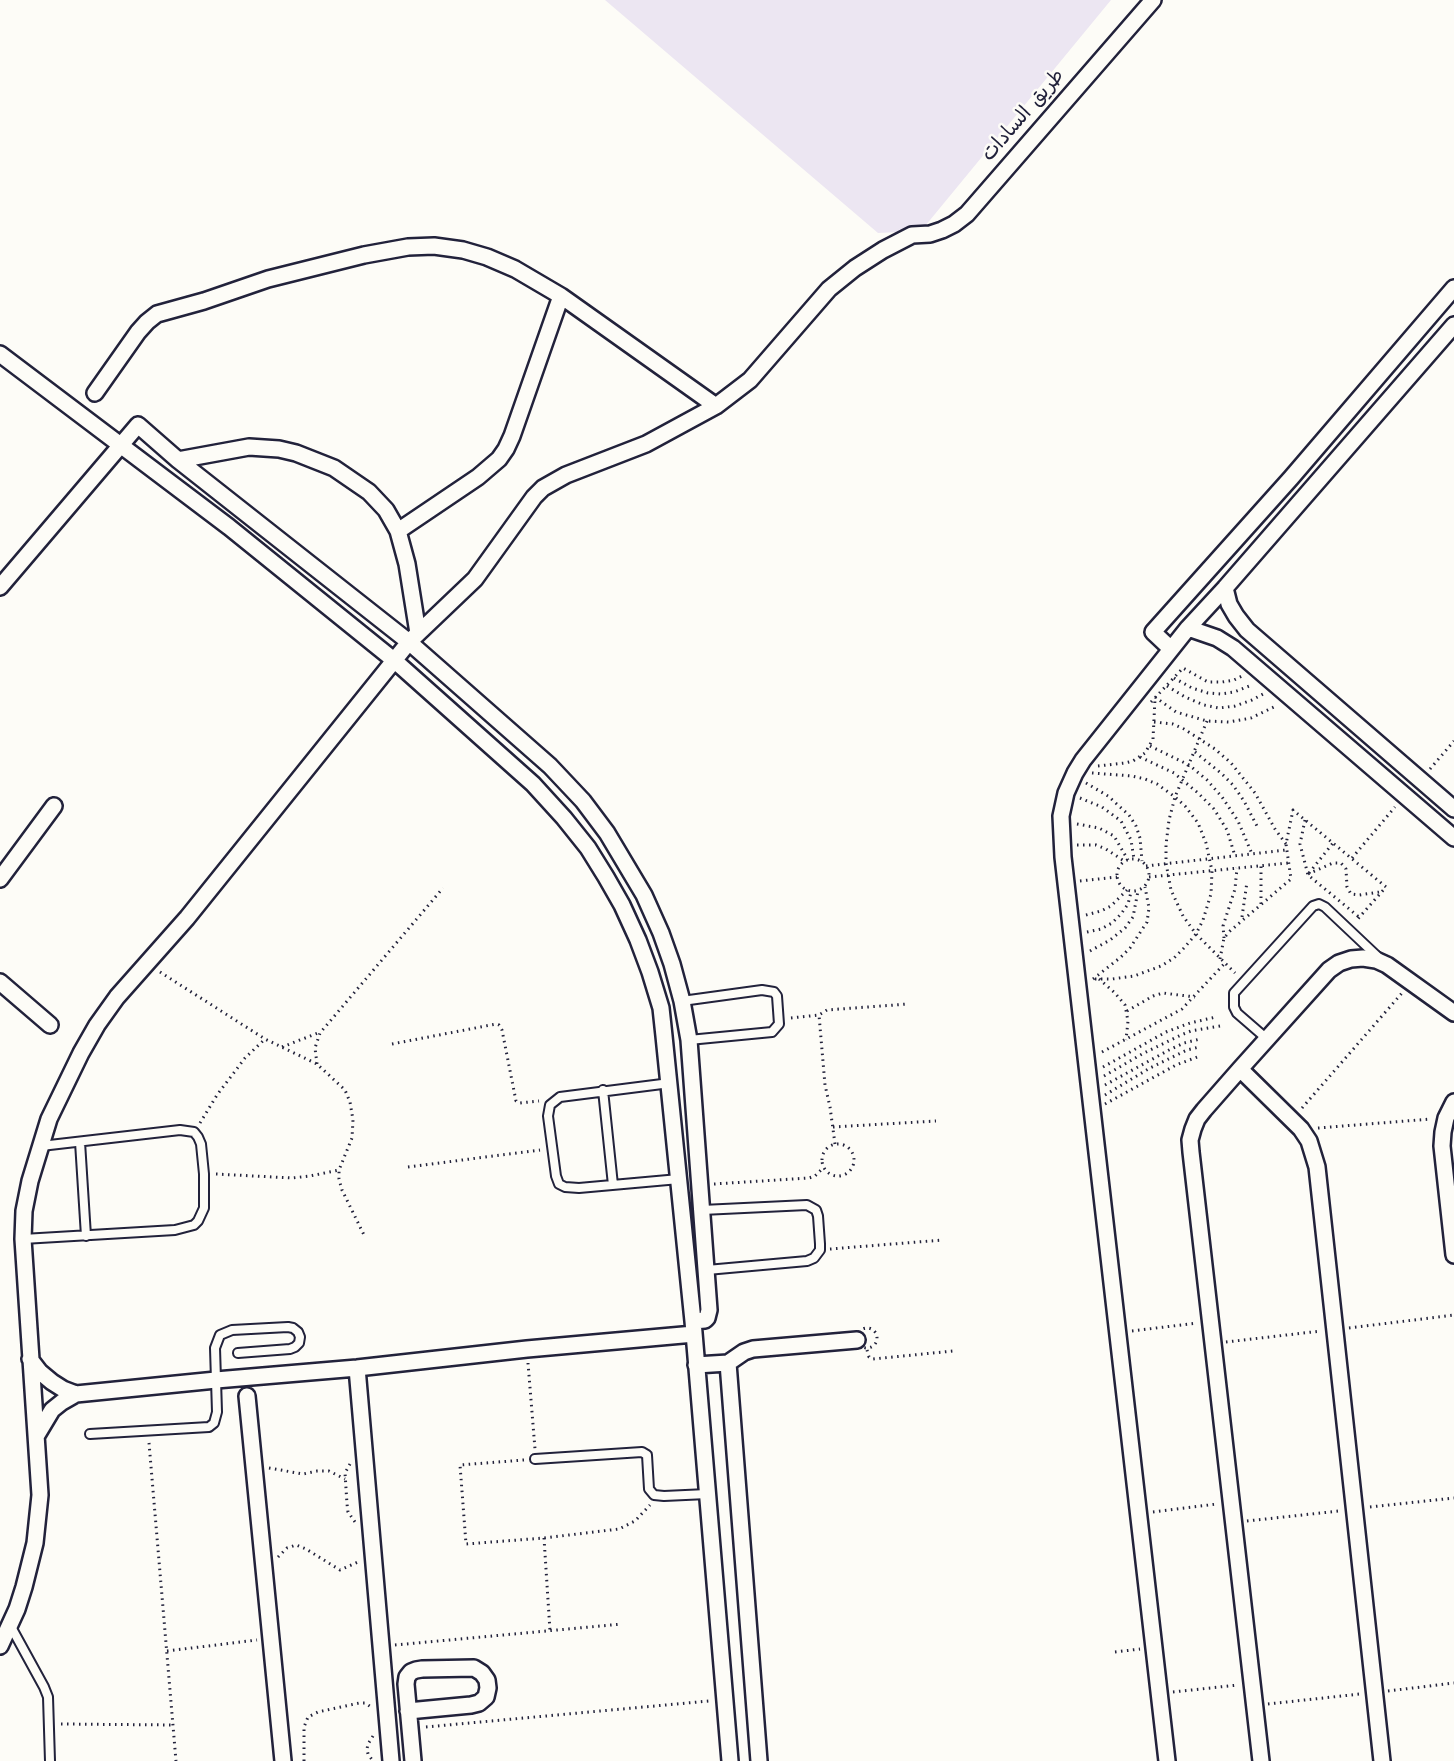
<!DOCTYPE html>
<meta charset="utf-8">
<style>
body{margin:0}
canvas{display:block;background:#fdfcf7}
</style>
<canvas width="1454" height="1761"></canvas>
<script>
const c = document.querySelector('canvas').getContext('2d');
c.lineJoin = 'round';
function fillPath(path, color) { c.fillStyle = color; c.fill(path, 'evenodd'); }
const poly = rows => new Path2D(rows.map(r => 'M' + r).join(''));
function trace(path, color, width, dash) { c.strokeStyle = color; c.lineWidth = width; c.lineCap = dash ? 'butt' : 'round'; c.setLineDash(dash || []); c.stroke(path); }
function write(font, color, halo, rows, align = 'center') {
  c.font = font + ' "Architects Daughter","Playpen Sans Arabic",sans-serif'; c.lineWidth = 5; c.setLineDash([]); c.textBaseline = 'middle'; c.strokeStyle = halo; c.fillStyle = color; for (const [text, x, y, turn = 0] of rows) {
    c.save(); c.translate(x, y); c.rotate((+turn || 0) * Math.PI / 180); c.textAlign = isNaN(turn) ? turn : align; if (halo) c.strokeText(text, 0, 0); c.fillText(text, 0, 0); c.restore();
  }
}
fillPath(poly([
 [605,0,1111,0,921,231,878,233]
]), '#ece6f2');
const lane = poly([
 [682,1001,762,990,774,992,777,996,779,1024,772,1032,689,1040],
 [1267,1039,1237,1013,1234,1007,1234,993,1313,906,1319,904,1325,907,1379,958],
 [670,1083,560,1097,550,1105,548,1116,556,1176,559,1184,565,1187,579,1188,679,1179],
 [603,1090,613,1185],
 [80,1142,86,1236],
 [702,1210,807,1205,816,1210,818,1216,820,1244,820,1250,814,1258,807,1261,707,1270],
 [23,1239,175,1230,194,1225,198,1221,204,1208,204,1174,201,1144,198,1137,194,1132,180,1130,41,1146],
 [90,1434,209,1427,214,1423,217,1412,215,1348,220,1335,232,1330,288,1327,293,1328,298,1332,300,1337,299,1343,295,1347,290,1349,238,1353],
 [535,1459,642,1452,647,1455,649,1489,654,1495,664,1496,707,1494],
 [10,1625,44,1687,48,1697,50,1761]
]);
const street = poly([
 [0,354,229,527,395,661,533,784,564,818,588,848,606,877,622,905,638,940,650,972,661,1008,664,1036,693,1321,730,1761],
 [95,393,138,332,147,322,157,314,204,301,268,279,364,255,408,247,434,246,463,250,487,257,515,269,561,296,716,406],
 [178,460,249,447,279,449,296,453,334,468,369,492,386,510,398,531,407,564,418,633],
 [398,531,478,477,499,459,506,449,512,436,561,296],
 [0,587,138,425,178,460,409,642,550,766,583,801,607,833,644,895,661,933,672,964,682,1001,689,1040,709,1310,707,1318,705,1320,693,1321],
 [1225,588,1229,604,1236,616,1247,630,1454,809],
 [1188,628,1217,638,1233,648,1454,838],
 [1171,649,1153,632,1291,478,1454,288],
 [0,879,54,806],
 [0,982,50,1025],
 [1240,1069,1301,1129,1309,1141,1317,1167,1382,1761],
 [1454,1102,1446,1118,1443,1132,1442,1146,1454,1255],
 [30,1359,40,1372,52,1382,63,1389,76,1394,216,1380,357,1368,527,1349,694,1334],
 [728,1363,759,1761],
 [696,1365,728,1363,744,1352,753,1349,857,1340],
 [357,1368,391,1761],
 [247,1396,283,1761],
 [37,1435,52,1410,62,1402,76,1394],
 [0,1646,17,1609,24,1587,35,1543,40,1495,23,1239,24,1211,30,1181,49,1119,81,1053,97,1025,117,997,187,918,409,642,475,579,534,497,543,488,566,475,646,444,716,406,750,380,829,289,855,268,883,250,912,235,930,234,942,230,954,224,967,214,1153,0],
 [408,1711,471,1705,479,1703,486,1697,488,1688,487,1680,482,1673,474,1668,422,1669,416,1670,411,1672,407,1677,406,1684,413,1761],
 [1167,1761,1063,857,1061,816,1066,793,1075,773,1083,760,1188,628,1225,588,1454,325],
 [1261,1761,1191,1152,1190,1140,1193,1129,1197,1119,1204,1110,1240,1069,1329,970,1339,963,1351,959,1363,958,1376,960,1387,965,1454,1013]
]);
trace(lane, '#22223b', 12);
trace(street, '#22223b', 20);
trace(poly([
 [1174,678,1192,688,1208,693,1221,694,1234,692,1252,685],
 [1167,686,1185,697,1204,705,1219,708,1235,706,1252,700,1263,694],
 [1155,697,1176,712,1207,721,1229,722,1251,718,1276,706],
 [1151,702,1183,668,1208,682,1222,682,1234,680,1242,676],
 [1207,721,1175,797,1169,820,1166,845,1166,863,1171,890,1183,916,1196,934,1235,973],
 [1154,722,1173,724,1184,729,1215,749,1231,763,1255,793,1275,829,1286,844],
 [1150,746,1189,765,1207,780,1222,797,1238,821,1252,854],
 [1195,752,1222,774,1233,785,1244,801,1258,828],
 [1140,757,1174,773,1198,793,1214,809,1227,830,1235,856],
 [1098,766,1125,763,1133,761,1145,753,1153,739,1155,699],
 [1430,769,1454,741],
 [1092,773,1132,776,1145,779,1157,784,1175,797,1185,806,1198,823,1206,843,1212,871,1211,894,1203,920,1196,934,1184,948,1174,958,1161,966,1134,976,1112,979,1092,979],
 [1086,783,1108,796,1129,815,1136,826,1140,838,1142,861],
 [1080,798,1102,807,1121,821,1131,840,1134,859],
 [1305,820,1300,844,1308,875,1359,917],
 [1077,824,1099,828,1114,836,1128,860],
 [1077,845,1096,845,1106,849,1124,861],
 [1352,858,1395,807],
 '1117 875a16 16 0 1 1 32 0a16 16 0 1 1-32 0Z',
 [1146,866,1286,850],
 [1309,873,1333,843],
 [1308,874,1333,863,1341,863,1346,869,1347,887,1351,894,1359,895,1380,892],
 [1149,877,1288,863],
 [1080,881,1117,877],
 [1261,904,1261,865],
 [1086,915,1101,911,1111,906,1127,890],
 [1242,917,1247,882],
 [1087,932,1101,929,1112,923,1121,914,1128,904,1131,892],
 [1224,938,1223,926,1235,889,1237,868],
 [1090,951,1110,940,1125,928,1133,917,1138,891],
 [1220,959,1224,938,1230,931,1291,879,1286,844,1293,810,1386,887,1356,921],
 [160,972,265,1039,317,1064,345,1090,350,1102,353,1120,352,1138,339,1170,339,1179,342,1190,364,1235],
 [1093,979,1121,957,1130,948,1147,922,1149,908,1145,887],
 [1099,979,1115,993,1125,1005,1128,1021,1126,1040],
 [1127,1011,1153,996,1163,993,1195,997],
 [791,1018,819,1015],
 [392,1044,496,1024,499,1025,502,1030,516,1101,520,1103,539,1101],
 [282,1047,318,1033],
 [1102,1052,1182,1009,1225,963],
 [317,1064,315,1048,320,1033,443,888],
 [1103,1067,1166,1032,1190,1023,1216,1017],
 [1104,1076,1142,1054,1181,1035,1191,1031,1220,1026],
 [1105,1085,1169,1050,1184,1043,1200,1039],
 [1105,1095,1150,1068,1187,1050,1199,1047],
 [1105,1104,1176,1065,1200,1056],
 [1302,1108,1402,993],
 [200,1123,217,1095,245,1058,265,1039],
 [833,1127,936,1121],
 [1318,1128,1431,1119],
 '822 1160a16 16 0 1 1 32 0a16 16 0 1 1-32 0Z',
 [835,1144,830,1107,825,1085,819,1015,827,1010,908,1004],
 [408,1167,540,1150],
 [216,1174,292,1178,310,1176,339,1170],
 [714,1184,809,1178,815,1176,823,1168],
 [830,1249,943,1240],
 [1349,1328,1454,1315],
 '857 1338a10 10 0 1 1 20 0a10 10 0 1 1-20 0Z',
 [1132,1331,1197,1323],
 [1226,1342,1321,1331],
 [867,1350,869,1357,873,1359,953,1351],
 [528,1363,535,1449],
 [149,1443,176,1761],
 [524,1460,460,1465,466,1544,544,1538,619,1529,635,1521,650,1505],
 [350,1464,345,1473,347,1504,348,1512,355,1522],
 [269,1468,303,1474,317,1471,329,1471,345,1479],
 [1370,1507,1454,1498],
 [1153,1512,1217,1504],
 [1247,1521,1339,1511],
 [544,1538,550,1631],
 [278,1557,287,1548,296,1545,306,1549,340,1570,358,1562],
 [395,1645,622,1624],
 [167,1651,257,1640],
 [1115,1652,1140,1649],
 [1388,1691,1454,1683],
 [1173,1692,1238,1685],
 [1268,1704,1360,1694],
 [61,1724,173,1725],
 [426,1727,709,1701],
 [373,1736,368,1744,367,1749,368,1754,373,1761],
 [304,1761,304,1727,308,1717,318,1712,359,1703,365,1703,371,1707]
]), '#22223b', 3, [1.5, 4.5]);
trace(lane, '#fdfcf7', 8);
trace(street, '#fdfcf7', 15);
write('20px', '#22223b', '#fdfcf7', [
 ["طريق السادات",1024,116,-49]
]);
</script>
